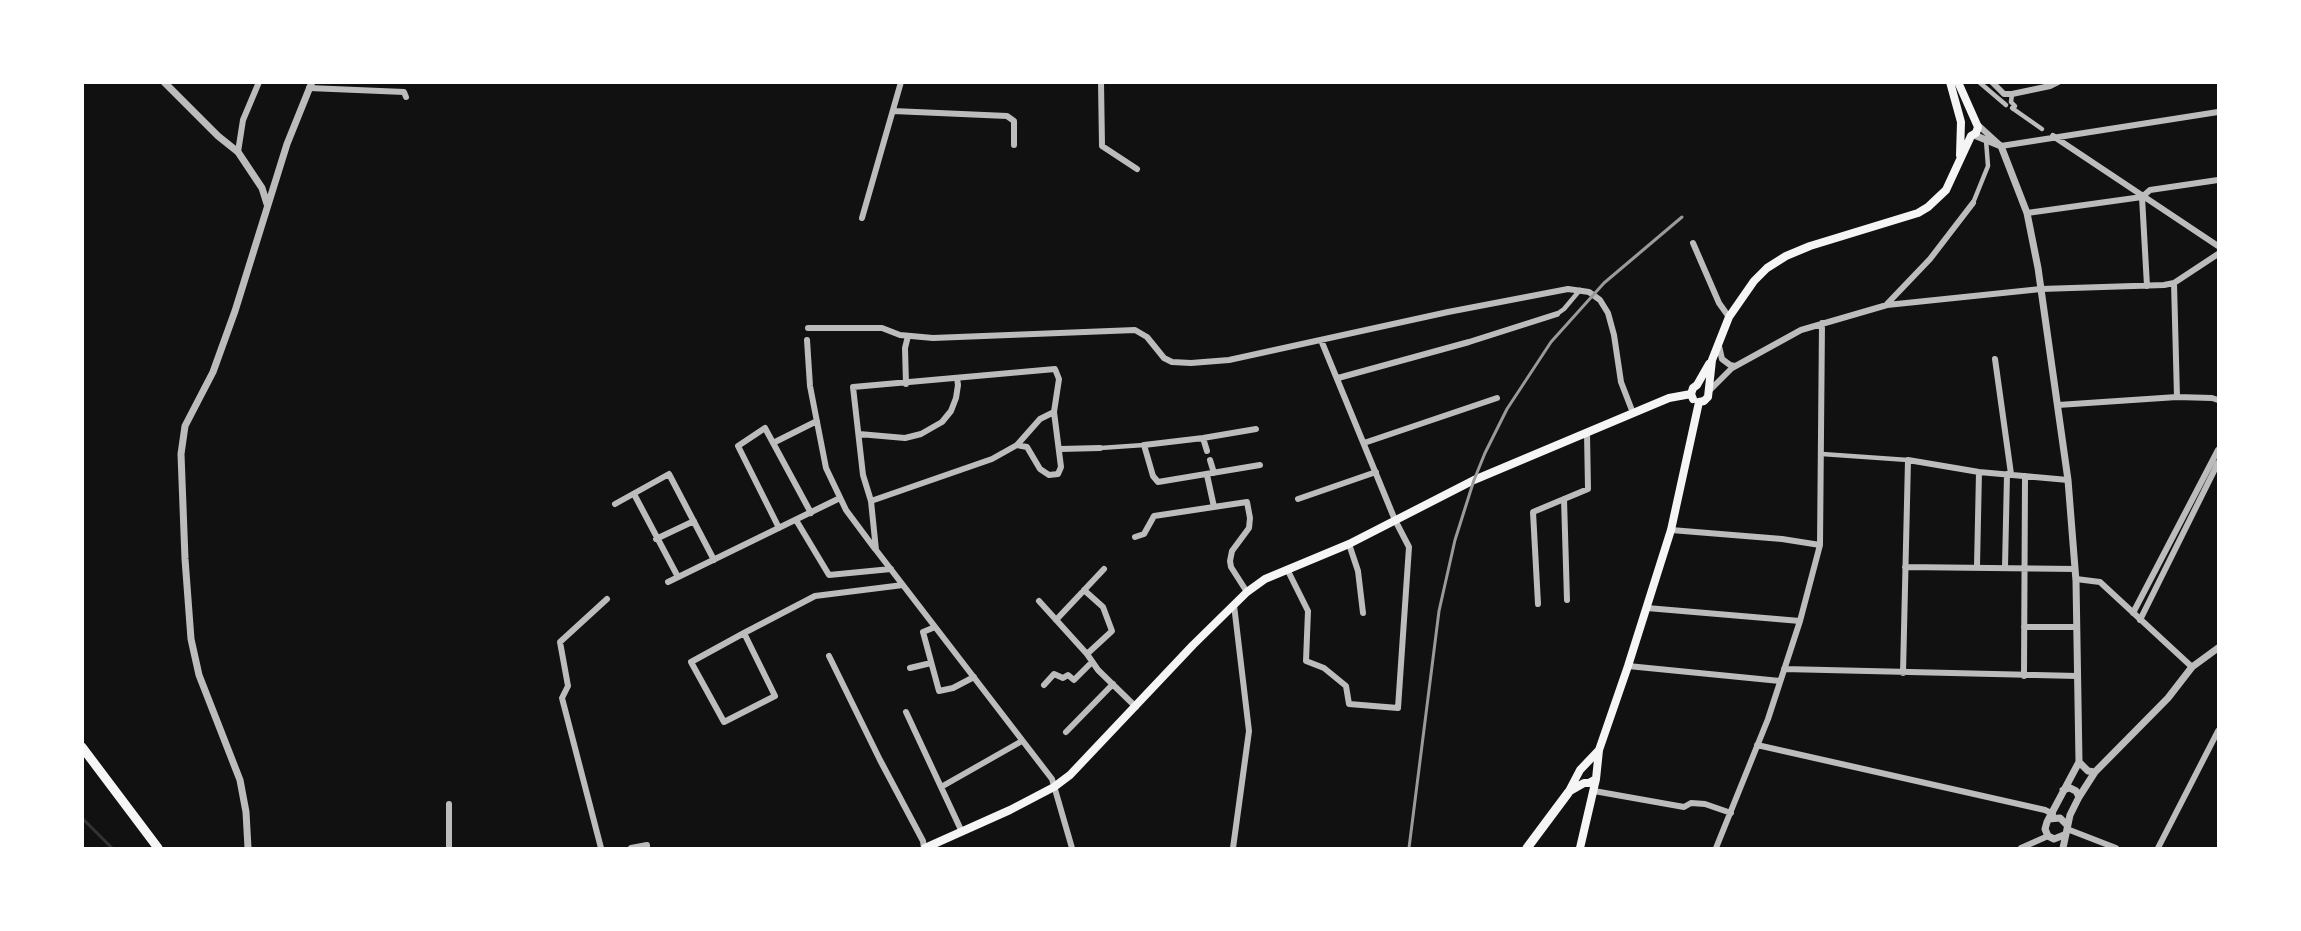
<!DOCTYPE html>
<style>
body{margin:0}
#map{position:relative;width:2301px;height:931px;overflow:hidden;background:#111;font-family:Karla,sans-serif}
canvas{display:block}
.frame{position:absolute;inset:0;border:84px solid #fff;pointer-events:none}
</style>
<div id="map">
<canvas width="2301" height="931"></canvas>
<div class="frame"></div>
</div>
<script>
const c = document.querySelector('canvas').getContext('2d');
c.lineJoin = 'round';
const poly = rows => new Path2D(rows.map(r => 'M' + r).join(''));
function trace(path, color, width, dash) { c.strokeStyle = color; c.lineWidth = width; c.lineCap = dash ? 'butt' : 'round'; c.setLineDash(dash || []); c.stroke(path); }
trace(poly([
 [82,818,112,848]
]), '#333', 3);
trace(poly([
 [1979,82,2006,105],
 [2012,94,2011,102,2015,106,2013,109],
 [2012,108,2042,129],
 [1973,203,1988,166,1986,140],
 [1557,314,1564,309,1580,290],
 [1100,448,1144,445],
 [1822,454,1908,460]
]), '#bcbcbc', 4.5);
trace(poly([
 [1101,82,1102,146,1137,169],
 [1992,82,2004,94,2012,94,2050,86,2058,82],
 [309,88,404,92,406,97],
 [893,111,1007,116,1014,121,1014,145],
 [1978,125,2001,146,2218,112],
 [2053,136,2218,246],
 [238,152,243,120,259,82],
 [2142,197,2147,286],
 [2027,213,2142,197,2150,190,2218,180],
 [862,218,901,82],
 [1693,243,1719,303,1729,317],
 [2174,283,2177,397],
 [1887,304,1930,259,1973,203],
 [808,328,882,328,900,335,933,338,1135,330,1147,337,1164,358,1172,362,1191,363,1229,360,1448,312,1568,289,1589,292,1600,300,1608,313,1614,335,1621,382,1633,413],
 [807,340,810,386,826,468,846,510,875,549],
 [1719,346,1722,359,1730,365,1735,366],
 [1995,359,2011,474],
 [1338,378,1469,342,1557,314],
 [906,384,905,348,908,336],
 [1709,391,1732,368,1801,330,1887,305,2041,289,2164,285,2174,283,2218,254],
 [2058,405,2177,397,2212,398,2218,400],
 [1256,429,1203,438,1144,445,1153,476,1158,482,1260,465],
 [859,434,905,438,921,434,942,422,951,411,956,398,958,385,957,378],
 [1203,438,1207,451],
 [773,443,817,421],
 [1364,443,1497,398],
 [1017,445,1027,447,1040,469,1049,475,1058,474,1061,467,1054,412],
 [1060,449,1100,448],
 [1210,460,1214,473],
 [1207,475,1214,507],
 [634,494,678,577],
 [1298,499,1376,472],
 [1564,499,1567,600],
 [871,501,992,459,1017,445,1040,419,1054,412,1059,379,1055,369,853,387,863,475,871,501,876,550,1052,779,1072,848],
 [615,504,669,474,714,560],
 [796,520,829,575,891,569],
 [779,528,738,446,765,428,811,513],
 [1671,530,1782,539,1820,545],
 [1135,537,1144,534,1154,516,1247,502,1250,518,1249,528,1232,551,1230,561,1231,567,1247,592],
 [656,539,694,521],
 [1349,544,1358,571,1363,613],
 [1977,566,1979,472],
 [1905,567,2075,569],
 [2005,567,2007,474],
 [1287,569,1308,611,1306,661,1324,668,1346,686,1349,704,1398,708,1409,547,1395,520,1321,340],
 [2076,579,2100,582,2192,667],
 [668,582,840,498],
 [1084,590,1103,607,1112,631,1087,654],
 [1039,601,1087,654,1098,670,1136,707],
 [1538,604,1533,512,1588,489,1587,433],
 [1647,608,1800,621],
 [2133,613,2218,450],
 [1056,620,1104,569],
 [2140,620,2218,463],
 [935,627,923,632,939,691,953,688,974,677],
 [2024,627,2076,627],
 [744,633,775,696,724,722,691,662,744,633,815,596,903,585],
 [829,656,880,760,923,841,924,848],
 [1628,666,1780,681],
 [910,668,931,663],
 [1784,669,2077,676],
 [1903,673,1908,460,1979,472,2068,480],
 [2024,676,2025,476],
 [1044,685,1054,674,1063,678,1068,675,1074,680,1092,662],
 [906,712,962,832],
 [1066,732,1113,684],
 [1757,745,2045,810,2053,814],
 [941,787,1022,741],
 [1594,791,1684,807,1691,803,1705,804,1731,813],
 [449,804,449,848],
 [2067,829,2116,848],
 [601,848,562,698,568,686,560,642,607,599],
 [631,848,647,845,647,848],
 [1233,848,1249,731,1234,605],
 [1716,848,1768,719,1800,621,1820,545,1822,323],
 [2021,848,2048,836],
 [2158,848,2218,731]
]), '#bcbcbc', 6);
trace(poly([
 [164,82,218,136,238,152,262,188,267,204],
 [1974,135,2001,146,2027,213,2038,268,2068,480,2076,581,2079,762,2047,822,2045,829,2048,836,2054,839,2064,835],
 [2079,762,2088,771,2095,772],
 [2063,790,2070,788,2076,791,2079,797],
 [2049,819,2060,818,2067,825],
 [248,848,246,812,240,780,199,675,191,639,185,559,181,454,185,426,213,372,235,311,287,144,312,82],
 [2063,848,2070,815,2079,797,2095,772,2168,698,2192,667,2218,648]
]), '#bcbcbc', 7);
trace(poly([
 [1950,82,1961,122,1960,155],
 [1693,399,1691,394,1693,388,1697,385,1709,364],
 [1699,402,1704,401,1708,397,1712,360,1729,317,1754,281,1767,268,1786,256,1810,246,1918,213,1928,207,1946,190,1971,136,1976,133,1978,127,1958,82],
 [1570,791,1584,783,1589,783,1596,779,1599,750],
 [1568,793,1580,770,1599,750,1628,666,1671,530,1699,402],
 [925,848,1010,810,1054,787,1070,775,1193,645,1247,592,1265,579,1349,544,1474,480,1669,398,1691,394],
 [1580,848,1596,779]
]), '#f5f5f5', 8);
trace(poly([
 [82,747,158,848],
 [1527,848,1568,793]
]), '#f5f5f5', 9);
trace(poly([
 [1409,848,1439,611,1455,540,1474,480,1485,453,1507,409,1551,342,1604,283,1682,217]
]), '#9a9a9a', 3);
</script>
